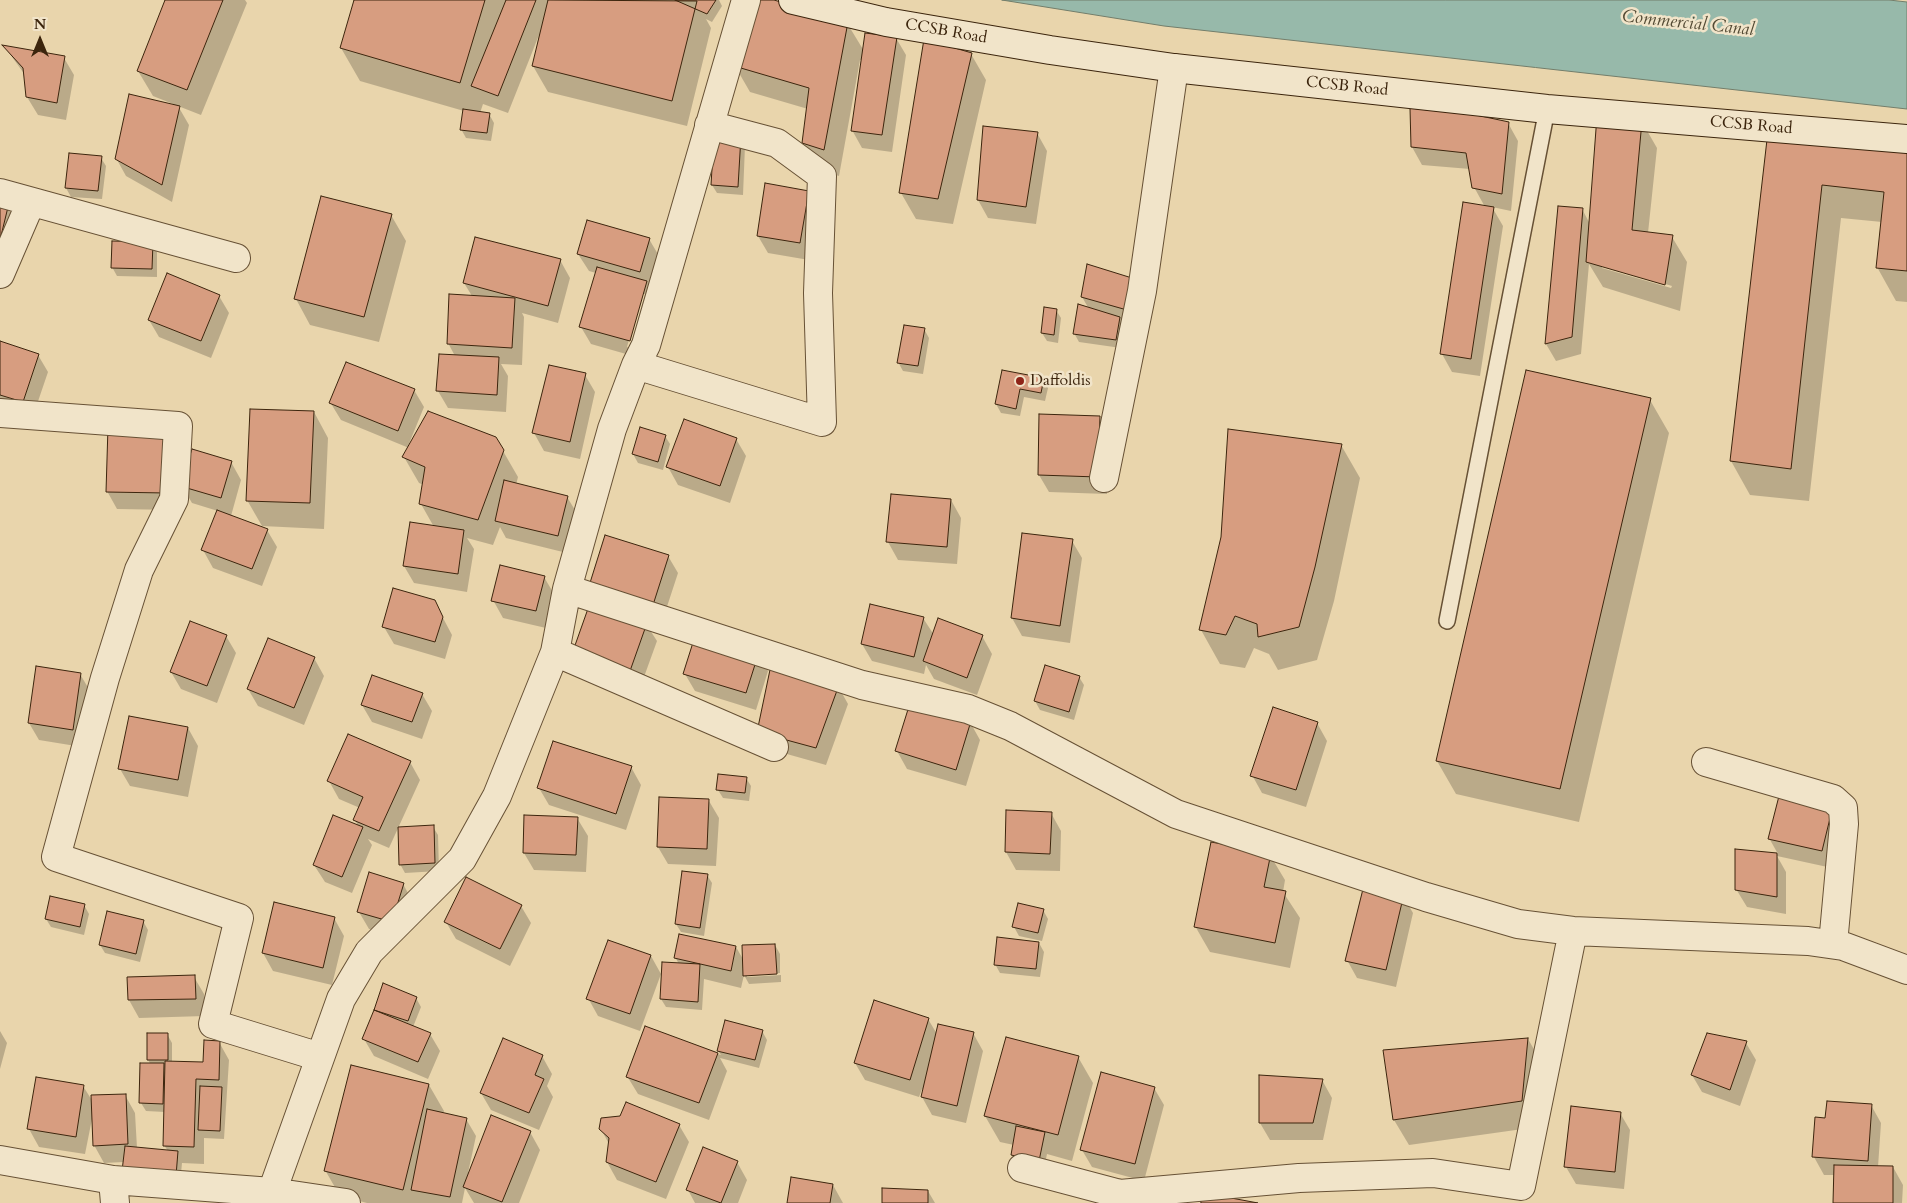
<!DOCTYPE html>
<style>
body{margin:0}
#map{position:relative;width:1907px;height:1203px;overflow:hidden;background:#e9d5ac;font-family:Cardo,serif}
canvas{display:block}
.north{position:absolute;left:15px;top:15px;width:50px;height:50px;-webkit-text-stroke:4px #f1e4c9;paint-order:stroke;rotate:0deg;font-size:14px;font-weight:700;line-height:20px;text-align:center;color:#3c250d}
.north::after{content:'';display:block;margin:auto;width:18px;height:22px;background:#3c250d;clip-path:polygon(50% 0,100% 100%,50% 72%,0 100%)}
</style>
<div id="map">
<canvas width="1907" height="1203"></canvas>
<div class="north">N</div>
</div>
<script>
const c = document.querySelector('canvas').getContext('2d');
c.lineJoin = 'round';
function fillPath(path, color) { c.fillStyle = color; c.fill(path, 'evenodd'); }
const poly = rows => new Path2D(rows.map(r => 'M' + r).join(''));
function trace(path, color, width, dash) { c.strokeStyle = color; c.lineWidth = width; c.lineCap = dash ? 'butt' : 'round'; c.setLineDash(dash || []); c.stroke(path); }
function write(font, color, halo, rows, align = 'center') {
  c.font = font + ' Cardo,serif'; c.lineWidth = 5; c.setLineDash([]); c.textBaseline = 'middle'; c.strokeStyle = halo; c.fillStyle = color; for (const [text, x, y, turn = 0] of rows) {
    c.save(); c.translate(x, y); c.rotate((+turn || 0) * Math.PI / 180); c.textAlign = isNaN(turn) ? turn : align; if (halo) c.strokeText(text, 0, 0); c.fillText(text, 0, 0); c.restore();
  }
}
const water = poly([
 [1002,0,1889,0,1907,2,1907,109,1164,26,1002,0]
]);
fillPath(water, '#97b9aa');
trace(water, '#737e6b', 1);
fillPath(poly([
 [167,0,245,0,247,3,201,115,178,106,189,125,172,202,126,176,116,158,173,104,153,96,138,71],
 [355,0,719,0,722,6,712,22,706,19,711,28,687,126,548,92,533,66,539,35,508,113,483,104,480,113,489,114,494,123,491,141,466,138,461,129,464,111,360,81,341,48],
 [769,0,847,23,864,51,896,38,906,55,892,152,862,148,852,130,863,60,860,60,839,176,818,169,803,143,808,109,750,92,735,66],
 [5,47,64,58,74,75,66,120,38,115,27,97,25,75],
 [971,54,986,80,953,224,916,219,901,193],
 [1642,122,1657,148,1648,233,1672,237,1687,262,1680,311,1603,287,1589,264,1581,354,1556,361,1546,344,1559,207,1582,209,1590,224],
 [1602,265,1672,286,1671,288,1602,268],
 [1508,123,1518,141,1511,211,1492,207,1503,226,1480,376,1452,372,1442,354,1485,207,1474,187,1470,169,1422,165,1412,147],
 [1037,133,1047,151,1036,224,988,218,978,200],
 [1769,133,1907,148,1907,302,1896,301,1877,267,1882,222,1841,218,1809,501,1750,495,1731,461],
 [715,136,745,146,743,195,717,193,712,185],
 [70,155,101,158,106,166,102,199,71,197,66,188],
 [808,192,809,260,768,253,758,236],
 [0,206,8,208,18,226,0,266],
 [391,215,406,241,379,342,310,325,296,299],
 [649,239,659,256,640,358,591,344,581,327,596,273,589,271,578,254],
 [642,294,645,294,630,348,627,347],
 [152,243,157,252,157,277,117,276,112,267],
 [560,260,570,278,558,323,522,313,524,317,522,365,501,364,508,376,506,412,448,408,438,391,455,356,448,343,472,296,464,283],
 [1131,279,1137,327,1122,322,1124,327,1121,348,1079,342,1074,333,1089,309,1082,297],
 [219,296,229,313,211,358,159,337,149,320],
 [1056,310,1061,318,1058,343,1047,341,1042,333],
 [924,329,929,338,923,374,903,371,898,362],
 [0,342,38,355,48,372,32,419,0,408],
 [1003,371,1043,379,1048,388,1045,401,1024,397,1020,416,1001,413,996,404],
 [585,375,595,392,580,459,544,451,534,433],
 [414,390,424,407,408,446,503,451,518,477,516,485,567,497,578,515,567,553,506,538,500,527,493,545,467,538,474,549,467,592,414,583,404,566,434,527,421,504,424,485,419,483,404,457,409,448,341,420,330,402],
 [1650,400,1669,433,1579,822,1456,794,1437,761],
 [314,412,328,438,324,529,262,526,247,500],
 [1099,417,1109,434,1107,494,1049,492,1039,475],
 [665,436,670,444,663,470,638,463,633,454],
 [736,439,746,456,730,503,678,485,668,467],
 [1341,445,1360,478,1334,601,1317,660,1278,670,1269,654,1254,648,1245,668,1220,664,1201,630],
 [177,448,175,510,117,509,107,491],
 [231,462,241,480,231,516,267,530,277,547,262,586,213,568,203,550,218,511,192,503,182,486],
 [951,500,961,518,957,564,898,560,888,542],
 [1023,534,1072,541,1082,558,1070,643,1022,636,1012,618],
 [668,556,678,573,662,622,600,603],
 [544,577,554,594,546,628,503,618,493,600],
 [434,601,452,635,445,659,394,644,384,627],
 [923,618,934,635,982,636,992,654,977,695,934,679,926,665,924,674,872,661,862,644],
 [646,624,657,641,640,688,584,669],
 [226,636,236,653,217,703,181,689,171,672],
 [758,653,768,671,756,710,695,691,685,674],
 [314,658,324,676,304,725,258,706,248,689],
 [80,674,90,691,82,747,39,740,29,723],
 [1079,677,1084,685,1074,720,1040,710,1035,701],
 [838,686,848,704,826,765,769,749],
 [422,694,432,711,422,739,372,722,362,705],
 [970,722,980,740,966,786,907,769,897,751],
 [1317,723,1327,741,1306,807,1262,793,1252,775],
 [188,728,198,746,188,797,130,786,120,769],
 [410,762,420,780,389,848,368,839,372,845,352,893,325,882,314,865,358,826,355,820,360,808,339,799,329,781],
 [631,767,641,785,626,830,549,805,539,788],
 [746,778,751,786,749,801,723,798,718,790],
 [709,801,719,818,716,866,668,864,658,847],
 [1832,807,1832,868,1777,856,1786,872,1786,914,1747,907,1736,889,1736,851,1778,854,1769,838],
 [1051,813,1061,831,1060,871,1016,870,1006,852],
 [577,818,588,836,586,872,534,870,524,853],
 [433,827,438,835,439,871,405,873,400,864],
 [1270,855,1285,880,1283,892,1300,918,1290,968,1210,952,1195,926],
 [707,875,712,883,704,936,681,932,676,924],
 [403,884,413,902,402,939,369,929,359,912],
 [1403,896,1413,913,1396,987,1357,978,1347,960],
 [84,905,89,914,84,935,51,927,46,919],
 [521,906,531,923,510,966,456,939,446,922],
 [1043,910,1048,919,1042,941,1019,936,1014,927],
 [334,918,344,936,332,985,273,971,263,953],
 [143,921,148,930,140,962,105,953,100,945],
 [608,941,651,956,661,974,640,1031,598,1016,588,998],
 [1039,943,1044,952,1040,977,1000,973,995,964],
 [775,945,780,954,780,973,747,975,747,977,781,975,781,982,749,984,744,975,741,988,704,979,702,1010,666,1007,661,999,679,964,675,957,736,947,744,961],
 [194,977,204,994,205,1016,139,1018,129,1000,128,978],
 [416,998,421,1007,413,1027,430,1034,440,1051,428,1079,374,1056,364,1039,376,1010],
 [928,1019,937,1034,973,1033,983,1051,966,1123,932,1115,922,1097,924,1089,922,1089,919,1097,865,1080,855,1063],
 [646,1028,721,1055,718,1051,762,1031,767,1040,759,1068,720,1058,727,1071,709,1120,638,1094,627,1076],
 [0,1031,7,1043,0,1069],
 [167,1034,172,1043,172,1063,204,1064,219,1042,229,1060,224,1139,204,1138,204,1164,182,1163,180,1184,124,1162,104,1163,94,1145,93,1114,85,1154,39,1147,29,1129,83,1086,93,1102,125,1095,135,1113,137,1148,168,1151,164,1145,165,1112,146,1111,141,1103,151,1065,148,1060],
 [1528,1039,1543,1065,1537,1127,1409,1145,1394,1120],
 [1746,1043,1756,1060,1740,1106,1702,1092,1692,1075],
 [542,1056,552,1074,547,1086,553,1097,539,1130,491,1110,481,1093],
 [1078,1057,1093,1083,1072,1161,1047,1154,1044,1169,1017,1163,1012,1155,1014,1145,1000,1142,985,1116],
 [1322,1080,1332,1098,1323,1140,1270,1140,1260,1123],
 [429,1085,444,1111,443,1114,466,1119,476,1136,468,1173,530,1132,540,1150,519,1203,474,1203,465,1188,462,1203,367,1203,340,1196,325,1170],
 [1154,1088,1164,1105,1144,1181,1092,1167,1082,1150],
 [1871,1105,1881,1123,1878,1167,1893,1167,1903,1185,1902,1203,1834,1203,1835,1175,1824,1175,1814,1157,1817,1118,1827,1119],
 [1620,1113,1630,1130,1624,1189,1576,1184,1566,1167],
 [679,1125,689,1142,666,1199,617,1180,607,1162,609,1144,601,1129],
 [737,1162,747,1180,738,1203,695,1203,688,1190],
 [833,1185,843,1203,788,1203],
 [928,1191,935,1203,883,1203]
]), '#0003');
const building = poly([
 [165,0,223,0,187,90,137,71,165,0],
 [354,0,485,0,460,83,340,48,354,0],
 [506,0,536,0,498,96,471,86,506,0],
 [548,0,697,1,672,101,532,66,548,0],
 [675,0,716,0,707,14,675,0],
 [750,0,774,0,848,22,824,150,802,143,809,88,734,66,750,0],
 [865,33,897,37,882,135,851,131,865,33],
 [924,39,972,53,938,199,899,193,924,39],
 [2,45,65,56,57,103,26,97,23,68,2,45],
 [129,94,180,106,162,185,115,159,129,94],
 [1410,108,1476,115,1509,122,1502,194,1472,188,1466,153,1411,147,1410,108],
 [463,109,490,113,487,133,460,130,463,109],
 [1597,116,1642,121,1632,230,1673,235,1665,285,1586,262,1597,116],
 [983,126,1038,132,1026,207,977,200,983,126],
 [1768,131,1907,147,1907,271,1876,268,1884,192,1822,185,1791,469,1730,461,1768,131],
 [714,135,741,136,738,187,711,185,714,135],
 [69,153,102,156,98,191,65,188,69,153],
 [765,183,809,191,800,243,757,236,765,183],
 [321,196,392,214,364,317,294,299,321,196],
 [1463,202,1494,207,1471,359,1440,354,1463,202],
 [0,205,8,207,0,240,0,205],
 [1558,206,1583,208,1572,337,1545,344,1558,206],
 [587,220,650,238,640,272,577,254,587,220],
 [475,237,561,259,548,306,463,283,475,237],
 [112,241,153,242,152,269,111,268,112,241],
 [1087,264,1132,278,1127,310,1081,297,1087,264],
 [597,267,647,281,630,341,579,327,597,267],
 [167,273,220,295,201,341,148,320,167,273],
 [449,294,515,298,512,348,447,344,449,294],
 [1078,304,1120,317,1116,340,1073,334,1078,304],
 [1044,307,1057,309,1054,335,1041,333,1044,307],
 [904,325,925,328,918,366,897,363,904,325],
 [0,341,39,354,23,402,0,395,0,341],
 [439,354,499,357,497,395,436,391,439,354],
 [346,362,415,389,398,431,329,403,346,362],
 [549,365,586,373,570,442,532,433,549,365],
 [1002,370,1044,378,1041,393,1020,389,1016,409,995,404,1002,370],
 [1526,370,1651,398,1560,789,1436,761,1526,370],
 [250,409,314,411,310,503,246,501,250,409],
 [428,411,496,437,504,450,478,520,419,504,425,467,402,457,428,411],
 [1039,414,1100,416,1098,477,1038,475,1039,414],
 [684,419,737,438,720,486,666,467,684,419],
 [108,427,168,429,166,493,106,492,108,427],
 [640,427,666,435,658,462,632,454,640,427],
 [1228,429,1342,444,1315,567,1299,627,1258,637,1257,624,1235,616,1226,635,1199,630,1221,537,1228,429],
 [192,449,232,461,221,498,180,486,192,449],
 [504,480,568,496,558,536,495,521,504,480],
 [891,494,951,499,947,547,886,542,891,494],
 [217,510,268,529,252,569,201,550,217,510],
 [410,522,464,530,458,574,403,566,410,522],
 [1022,533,1073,539,1060,626,1011,618,1022,533],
 [605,535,669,555,653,605,589,586,605,535],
 [500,565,545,576,536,611,491,601,500,565],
 [393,588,435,600,443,617,435,642,382,627,393,588],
 [590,603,647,623,630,671,573,651,590,603],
 [870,604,924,617,914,657,861,644,870,604],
 [938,618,983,635,967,678,923,661,938,618],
 [190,621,227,635,207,686,170,672,190,621],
 [696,633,759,652,746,693,683,674,696,633],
 [268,638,315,657,294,708,247,689,268,638],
 [771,665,839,685,816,748,757,732,771,665],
 [1045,665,1080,676,1069,712,1034,701,1045,665],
 [36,666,81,673,73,730,28,723,36,666],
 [372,675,423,693,412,722,361,705,372,675],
 [910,703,971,721,956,770,895,751,910,703],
 [1273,707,1318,722,1296,790,1250,776,1273,707],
 [129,716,188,727,178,780,118,769,129,716],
 [348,734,411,761,379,831,353,820,363,797,327,781,348,734],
 [553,741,632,766,616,814,537,788,553,741],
 [718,774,747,777,745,793,716,790,718,774],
 [1779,796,1833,806,1822,851,1768,839,1779,796],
 [659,797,709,799,707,849,657,847,659,797],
 [1006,810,1052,812,1050,854,1005,852,1006,810],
 [333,815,363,827,342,877,313,865,333,815],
 [524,815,578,817,576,855,523,853,524,815],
 [434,825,435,863,399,865,398,827,434,825],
 [1211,842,1271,853,1264,887,1286,891,1275,943,1194,927,1211,842],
 [1735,849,1777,853,1777,897,1735,890,1735,849],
 [682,871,708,874,700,928,675,924,682,871],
 [369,872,404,883,392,922,357,912,369,872],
 [466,877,522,905,500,949,444,922,466,877],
 [1364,885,1404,894,1386,970,1345,961,1364,885],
 [50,896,85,904,80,927,45,919,50,896],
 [274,902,335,917,323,968,262,953,274,902],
 [1018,903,1044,909,1038,933,1012,927,1018,903],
 [107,911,144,920,136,954,99,945,107,911],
 [679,934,736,946,731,971,674,958,679,934],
 [997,937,1039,942,1036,969,994,965,997,937],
 [608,940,651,955,630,1014,586,999,608,940],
 [775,944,777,974,743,976,742,945,775,944],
 [662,962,700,964,698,1002,660,999,662,962],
 [195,975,196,999,128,1000,127,977,195,975],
 [383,983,417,997,408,1021,374,1010,383,983],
 [874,1000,929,1018,910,1080,854,1063,874,1000],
 [374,1010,431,1033,418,1062,362,1039,374,1010],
 [725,1020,763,1030,755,1060,717,1051,725,1020],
 [938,1024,974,1032,957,1106,921,1097,938,1024],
 [645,1026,718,1053,699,1103,626,1077,645,1026],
 [147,1033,168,1033,168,1060,147,1060,147,1033],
 [1707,1033,1747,1041,1730,1090,1691,1075,1707,1033],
 [1006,1037,1079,1056,1058,1135,984,1116,1006,1037],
 [503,1038,543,1055,535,1075,544,1079,529,1113,480,1093,503,1038],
 [1528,1038,1522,1101,1393,1120,1383,1050,1528,1038],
 [204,1040,220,1041,219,1080,196,1079,194,1147,163,1146,165,1061,203,1062,204,1040],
 [140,1063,164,1063,163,1104,139,1103,140,1063],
 [351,1065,429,1084,403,1190,324,1171,351,1065],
 [1101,1072,1155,1087,1135,1164,1080,1150,1101,1072],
 [1259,1075,1323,1079,1313,1123,1259,1123,1259,1075],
 [36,1077,84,1085,76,1137,27,1129,36,1077],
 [200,1086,222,1087,220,1131,198,1130,200,1086],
 [126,1094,128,1144,93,1146,91,1095,126,1094],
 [1827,1101,1872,1104,1868,1161,1812,1157,1815,1117,1825,1118,1827,1101],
 [626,1102,680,1124,656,1182,606,1162,609,1138,599,1129,601,1118,620,1116,626,1102],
 [1571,1106,1621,1112,1615,1172,1564,1167,1571,1106],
 [427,1109,467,1118,450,1197,411,1190,427,1109],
 [491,1115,531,1131,502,1202,463,1187,491,1115],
 [1016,1126,1045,1132,1039,1161,1011,1155,1016,1126],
 [125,1146,178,1151,176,1176,122,1171,125,1146],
 [703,1147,738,1161,721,1203,686,1190,703,1147],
 [1834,1165,1893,1166,1893,1203,1833,1203,1834,1165],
 [791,1177,833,1184,830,1203,787,1203,791,1177],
 [882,1188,928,1190,928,1203,882,1203,882,1188],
 [1199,1192,1258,1203,1201,1203,1199,1192]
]);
fillPath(building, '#d79d80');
trace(building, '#3c250d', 1);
const service = poly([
 [1447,621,1547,109]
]);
const minor = poly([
 [0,193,236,258],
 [0,274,31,202],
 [636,365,822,422,818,293,822,176,777,143,709,125],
 [0,413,178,426,174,499,139,570,105,678,56,857,239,918,213,1024,320,1057],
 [1104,478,1142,291,1174,68],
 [567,589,612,429,636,365,646,345,746,0],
 [555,652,774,747],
 [1706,762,1833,799,1843,808,1844,824,1833,944],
 [0,1160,113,1180,272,1192,346,1203],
 [1022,1168,1120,1194],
 [113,1180,115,1203],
 [272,1192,341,999,369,952,462,859,497,796,555,652,567,589,862,685,968,709,1010,726,1176,814,1426,897,1518,924,1573,931,1808,941,1843,946,1907,970],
 [1117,1203,1120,1194,1299,1178,1433,1173,1521,1186,1573,931]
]);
const secondary = poly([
 [793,0,886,22,1050,50,1174,68,1547,109,1907,139]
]);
trace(service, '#675135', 18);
trace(minor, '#675135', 30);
trace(secondary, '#3c250d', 30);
trace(service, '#f1e4c9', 15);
trace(minor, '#f1e4c9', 28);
trace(secondary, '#f1e4c9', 28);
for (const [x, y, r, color] of [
 [1020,381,5,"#8f2418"]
]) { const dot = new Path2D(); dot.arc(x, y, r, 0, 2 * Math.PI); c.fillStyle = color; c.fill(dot); trace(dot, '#f1e4c9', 2); }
write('16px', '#3c250d', '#f1e4c9', [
 ["CCSB Road",946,32,10],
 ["CCSB Road",1347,87,6],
 ["CCSB Road",1751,126,5]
]);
write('16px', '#3c250d', '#f1e4c9', [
 ["Daffoldis",1030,381]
], 'left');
write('italic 18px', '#534a34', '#f1e4c9', [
 ["Commercial Canal",1688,24,6]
]);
</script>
